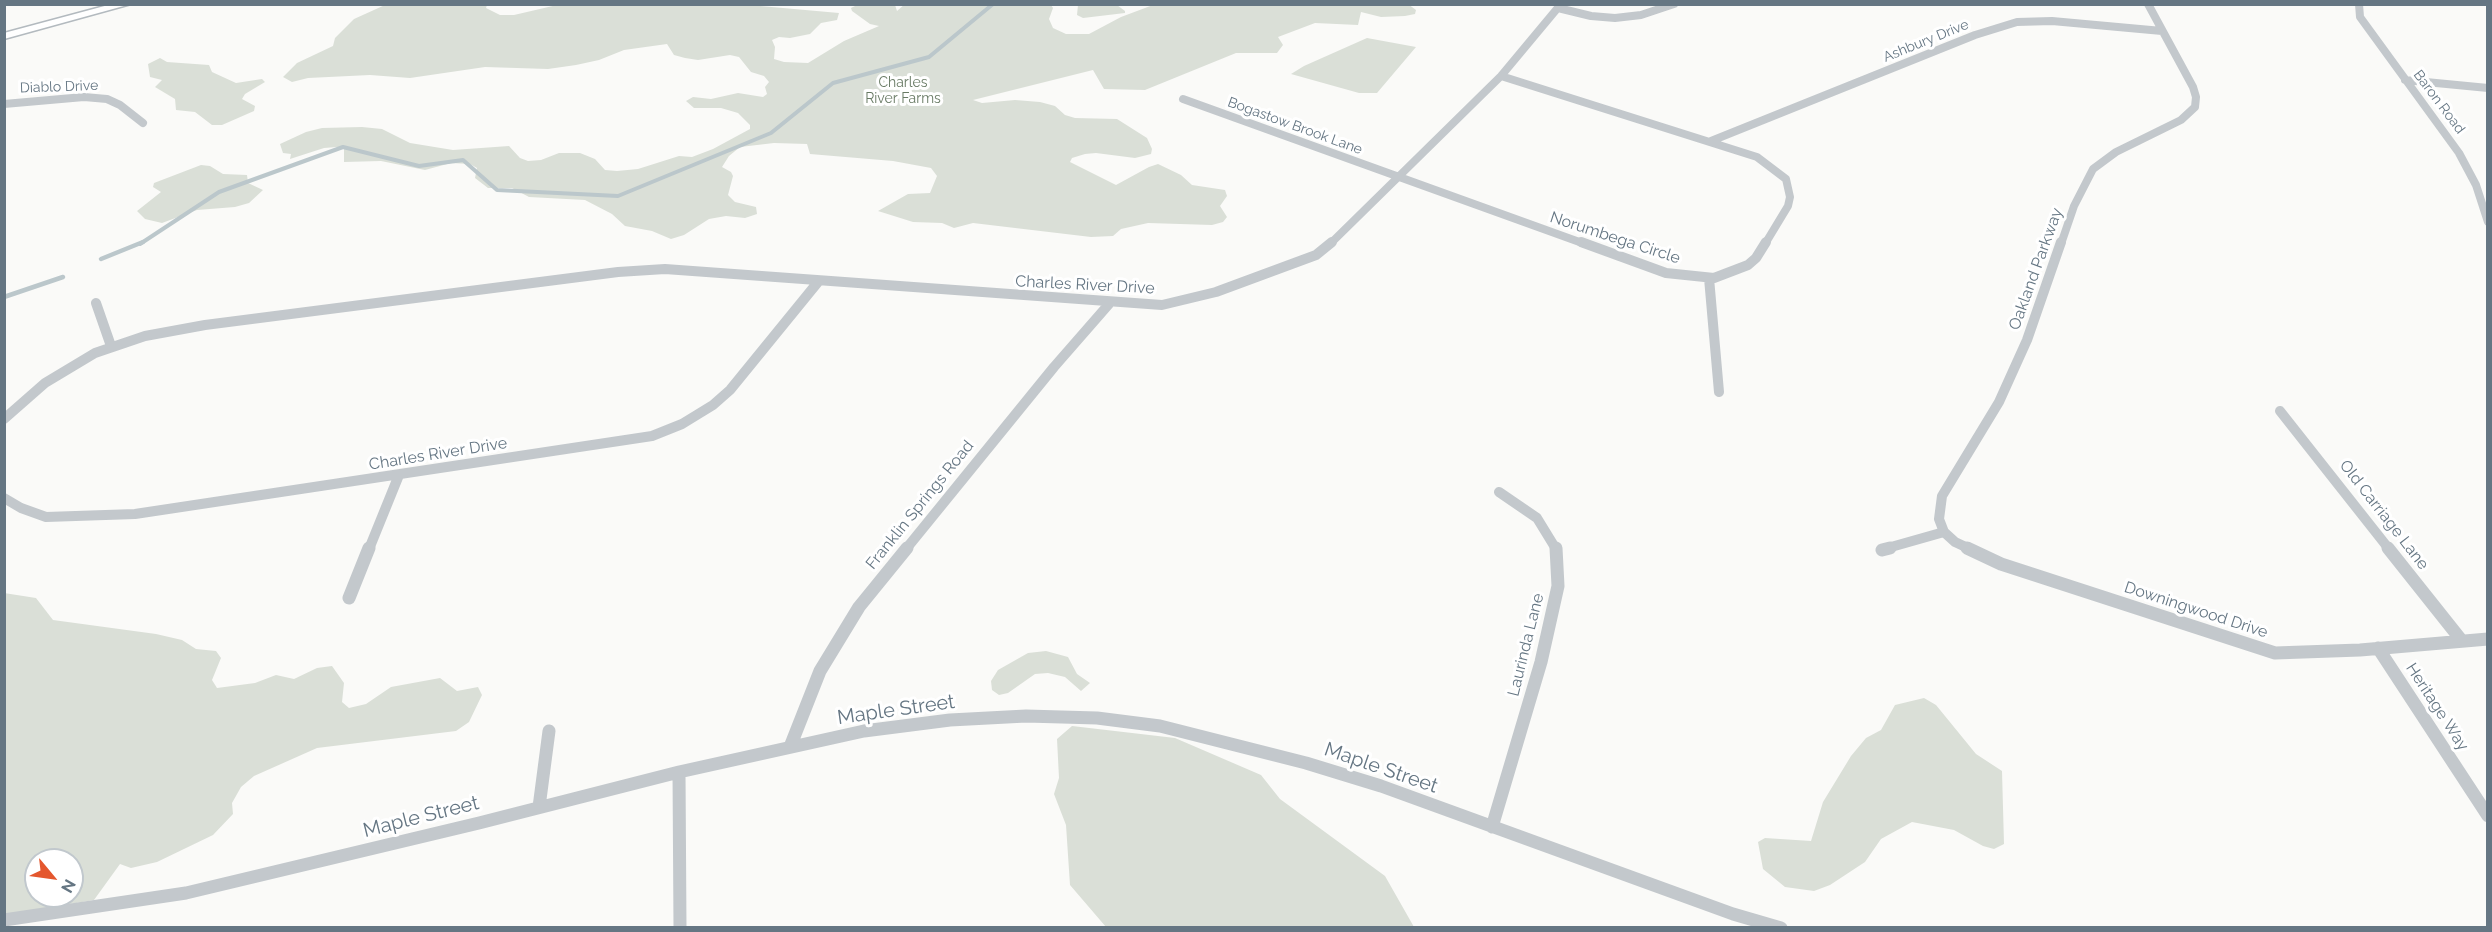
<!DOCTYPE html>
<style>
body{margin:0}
#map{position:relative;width:2492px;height:932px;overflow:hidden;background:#fafaf8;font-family:Raleway,sans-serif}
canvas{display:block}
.frame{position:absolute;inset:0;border:6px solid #657683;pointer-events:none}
.north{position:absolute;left:24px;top:848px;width:60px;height:60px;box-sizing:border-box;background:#fff;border:2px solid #c1c8cd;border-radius:50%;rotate:119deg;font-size:16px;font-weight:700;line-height:24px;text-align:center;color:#657683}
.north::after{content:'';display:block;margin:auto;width:21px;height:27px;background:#e4572e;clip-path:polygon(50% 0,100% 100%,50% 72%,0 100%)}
</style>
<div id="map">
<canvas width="2492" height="932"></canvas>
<div class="frame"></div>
<div class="north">N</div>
</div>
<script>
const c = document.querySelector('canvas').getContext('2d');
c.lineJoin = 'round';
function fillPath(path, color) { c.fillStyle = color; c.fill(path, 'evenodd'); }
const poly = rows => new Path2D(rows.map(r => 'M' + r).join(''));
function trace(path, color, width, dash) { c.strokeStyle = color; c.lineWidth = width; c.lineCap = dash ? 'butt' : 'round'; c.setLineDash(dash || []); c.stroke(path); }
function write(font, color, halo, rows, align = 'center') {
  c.font = font + ' Raleway,sans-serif'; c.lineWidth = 6; c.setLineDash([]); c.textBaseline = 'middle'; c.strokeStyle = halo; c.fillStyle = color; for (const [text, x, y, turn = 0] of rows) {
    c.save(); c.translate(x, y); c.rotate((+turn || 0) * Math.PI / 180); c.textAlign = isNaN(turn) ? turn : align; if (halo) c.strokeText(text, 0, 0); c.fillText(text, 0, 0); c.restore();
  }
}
fillPath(poly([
 [557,5,738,4,839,13,837,20,821,23,810,34,790,38,779,37,772,40,775,47,774,59,784,62,808,63,844,41,879,26,870,24,852,11,851,8,857,5,895,5,897,11,905,4,1051,5,1053,8,1049,19,1053,28,1066,34,1089,34,1121,17,1153,5,1408,4,1416,10,1415,14,1405,16,1381,17,1361,12,1358,25,1315,23,1278,37,1283,45,1277,53,1236,53,1145,90,1104,89,1093,70,973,100,982,103,1015,100,1040,102,1055,106,1065,115,1075,118,1117,119,1147,138,1152,149,1151,154,1135,158,1096,153,1085,154,1072,158,1070,162,1116,185,1149,167,1158,164,1181,175,1192,185,1225,190,1227,196,1220,206,1227,217,1223,222,1212,225,1148,223,1121,229,1113,236,1091,237,973,223,954,228,942,223,913,222,878,211,908,194,930,193,937,176,931,168,893,161,810,154,807,144,774,143,740,147,729,156,722,167,731,172,733,176,728,195,735,202,756,207,757,214,745,218,726,216,709,219,684,235,671,239,652,231,625,226,612,214,585,200,529,197,512,188,488,188,475,178,477,168,470,164,451,163,425,170,381,161,344,162,344,149,337,147,324,148,290,159,291,154,283,153,280,144,306,132,322,128,362,127,382,129,410,143,453,150,509,146,520,158,528,161,541,160,559,153,580,153,595,159,605,170,617,171,638,169,679,156,692,157,713,149,750,129,750,125,738,113,721,108,694,108,686,101,693,97,711,99,738,93,763,97,767,94,765,87,769,82,764,76,751,72,739,57,730,55,698,60,685,58,674,55,667,44,624,50,599,60,576,65,548,69,485,67,410,78,370,75,308,78,292,82,283,77,297,63,333,46,335,38,354,19,385,5,487,5,486,8,500,15,514,15],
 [1078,5,1117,5,1125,11,1125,13,1083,18,1077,15],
 [1367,38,1416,47,1377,93,1359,93,1291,74,1304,66],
 [160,58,167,62,209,65,212,72,236,83,262,79,265,82,245,94,242,99,255,106,254,111,222,125,212,125,195,112,176,110,175,99,155,87,162,80,150,77,148,64],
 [201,165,210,166,223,174,247,175,248,183,263,190,249,203,235,207,197,210,162,223,145,219,137,211,161,192,153,187,154,183],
 [4,593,36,598,53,620,156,634,182,640,196,649,216,651,221,658,212,680,217,688,255,683,276,675,294,679,317,668,332,666,344,683,342,702,349,708,366,704,391,687,440,678,457,691,478,687,482,695,469,722,456,731,317,748,254,776,241,787,232,803,233,814,213,835,157,862,131,868,120,864,94,900,5,915],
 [36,860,72,860,72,896,36,896],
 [1046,651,1068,657,1077,674,1090,683,1081,691,1065,677,1048,673,1035,674,1008,693,999,695,992,690,991,681,998,670,1028,653],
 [1924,698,1936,705,1976,754,2002,771,2004,844,1994,849,1983,846,1954,830,1912,822,1881,839,1865,862,1830,885,1814,891,1785,887,1763,869,1758,842,1765,838,1811,841,1823,802,1851,756,1866,738,1881,730,1895,705],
 [1072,726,1175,738,1261,775,1280,799,1385,876,1414,927,1106,927,1070,885,1066,825,1054,794,1059,778,1057,739]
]), '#dadfd7');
trace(poly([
 [140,244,219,192,343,147,419,166,463,160,497,190,618,196,771,133,833,83,929,57,993,4]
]), '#bbc7cb', 4);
trace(poly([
 [101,259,143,242],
 [4,297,63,277]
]), '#bbc7cb', 4.5);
const secondary = poly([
 [112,4,131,4,4,39,4,33,112,4]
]);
trace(secondary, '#b3babf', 3);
trace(poly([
 [2359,4,2360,17,2459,153,2476,185,2488,222],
 [1558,8,1591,16,1615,18,1641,15,1674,4],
 [1501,76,1757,157,1786,179,1790,197,1788,206,1765,244],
 [2405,80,2488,88],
 [1183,99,1585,244],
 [4,104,84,97,107,99,120,105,143,123],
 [1711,141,1975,35,2017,22,2052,21,2162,31],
 [1330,244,1501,76,1561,4],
 [2061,244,2074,206,2093,169,2116,152,2181,120,2195,107,2196,97,2193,87,2148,4]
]), '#c3c8cc', 8);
trace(poly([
 [1581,242,1666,273,1714,278,1748,265,1756,258,1766,242],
 [1709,278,1719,392],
 [96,303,111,346],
 [2280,411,2389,549],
 [4,419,45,383,95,353,145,336,205,325,618,272,665,269,1162,305,1216,292,1316,255,1332,242],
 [1499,492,1537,518,1556,549],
 [4,498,21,508,46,517,135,514,652,436,682,424,713,405,730,390,818,282],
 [1944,532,1955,542,1970,549],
 [369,549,399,475],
 [906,549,1054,367,1109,304],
 [1884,549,1944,532,1939,519,1942,496,1999,402,2027,340,2061,242]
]), '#c3c8cc', 10);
trace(poly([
 [1967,548,2001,564,2275,653,2360,650,2488,639],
 [2388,548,2462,641],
 [1882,550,1890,548],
 [349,598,369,548],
 [2378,648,2488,816],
 [790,747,820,671,859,607,907,548],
 [679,772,680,928],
 [539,807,549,731],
 [1492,827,1541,662,1558,586,1556,548],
 [4,920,186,893,479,823,679,772,864,731,950,720,1026,716,1097,718,1160,726,1306,763,1381,786,1733,914,1781,928]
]), '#c3c8cc', 13);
fillPath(secondary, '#fff');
write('14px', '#657683', '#fff', [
 ["Ashbury Drive",1926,41,-22],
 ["Diablo Drive",59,87,-2],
 ["Baron Road",2439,102,53],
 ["Bogastow Brook Lane",1295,126,20]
]);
write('14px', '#687a64', '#fff', [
 ["Charles",903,83],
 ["River Farms",903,99]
]);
write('16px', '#657683', '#fff', [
 ["Norumbega Circle",1615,238,18],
 ["Oakland Parkway",2036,269,-70],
 ["Charles River Drive",1085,285,3],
 ["Charles River Drive",438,454,-9],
 ["Franklin Springs Road",920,505,-51],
 ["Old Carriage Lane",2384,515,52],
 ["Downingwood Drive",2196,610,18],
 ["Laurinda Lane",1526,645,-76],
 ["Heritage Way",2437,707,57]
]);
write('20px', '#657683', '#fff', [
 ["Maple Street",896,710,-8],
 ["Maple Street",1381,768,19],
 ["Maple Street",421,817,-14]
]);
</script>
